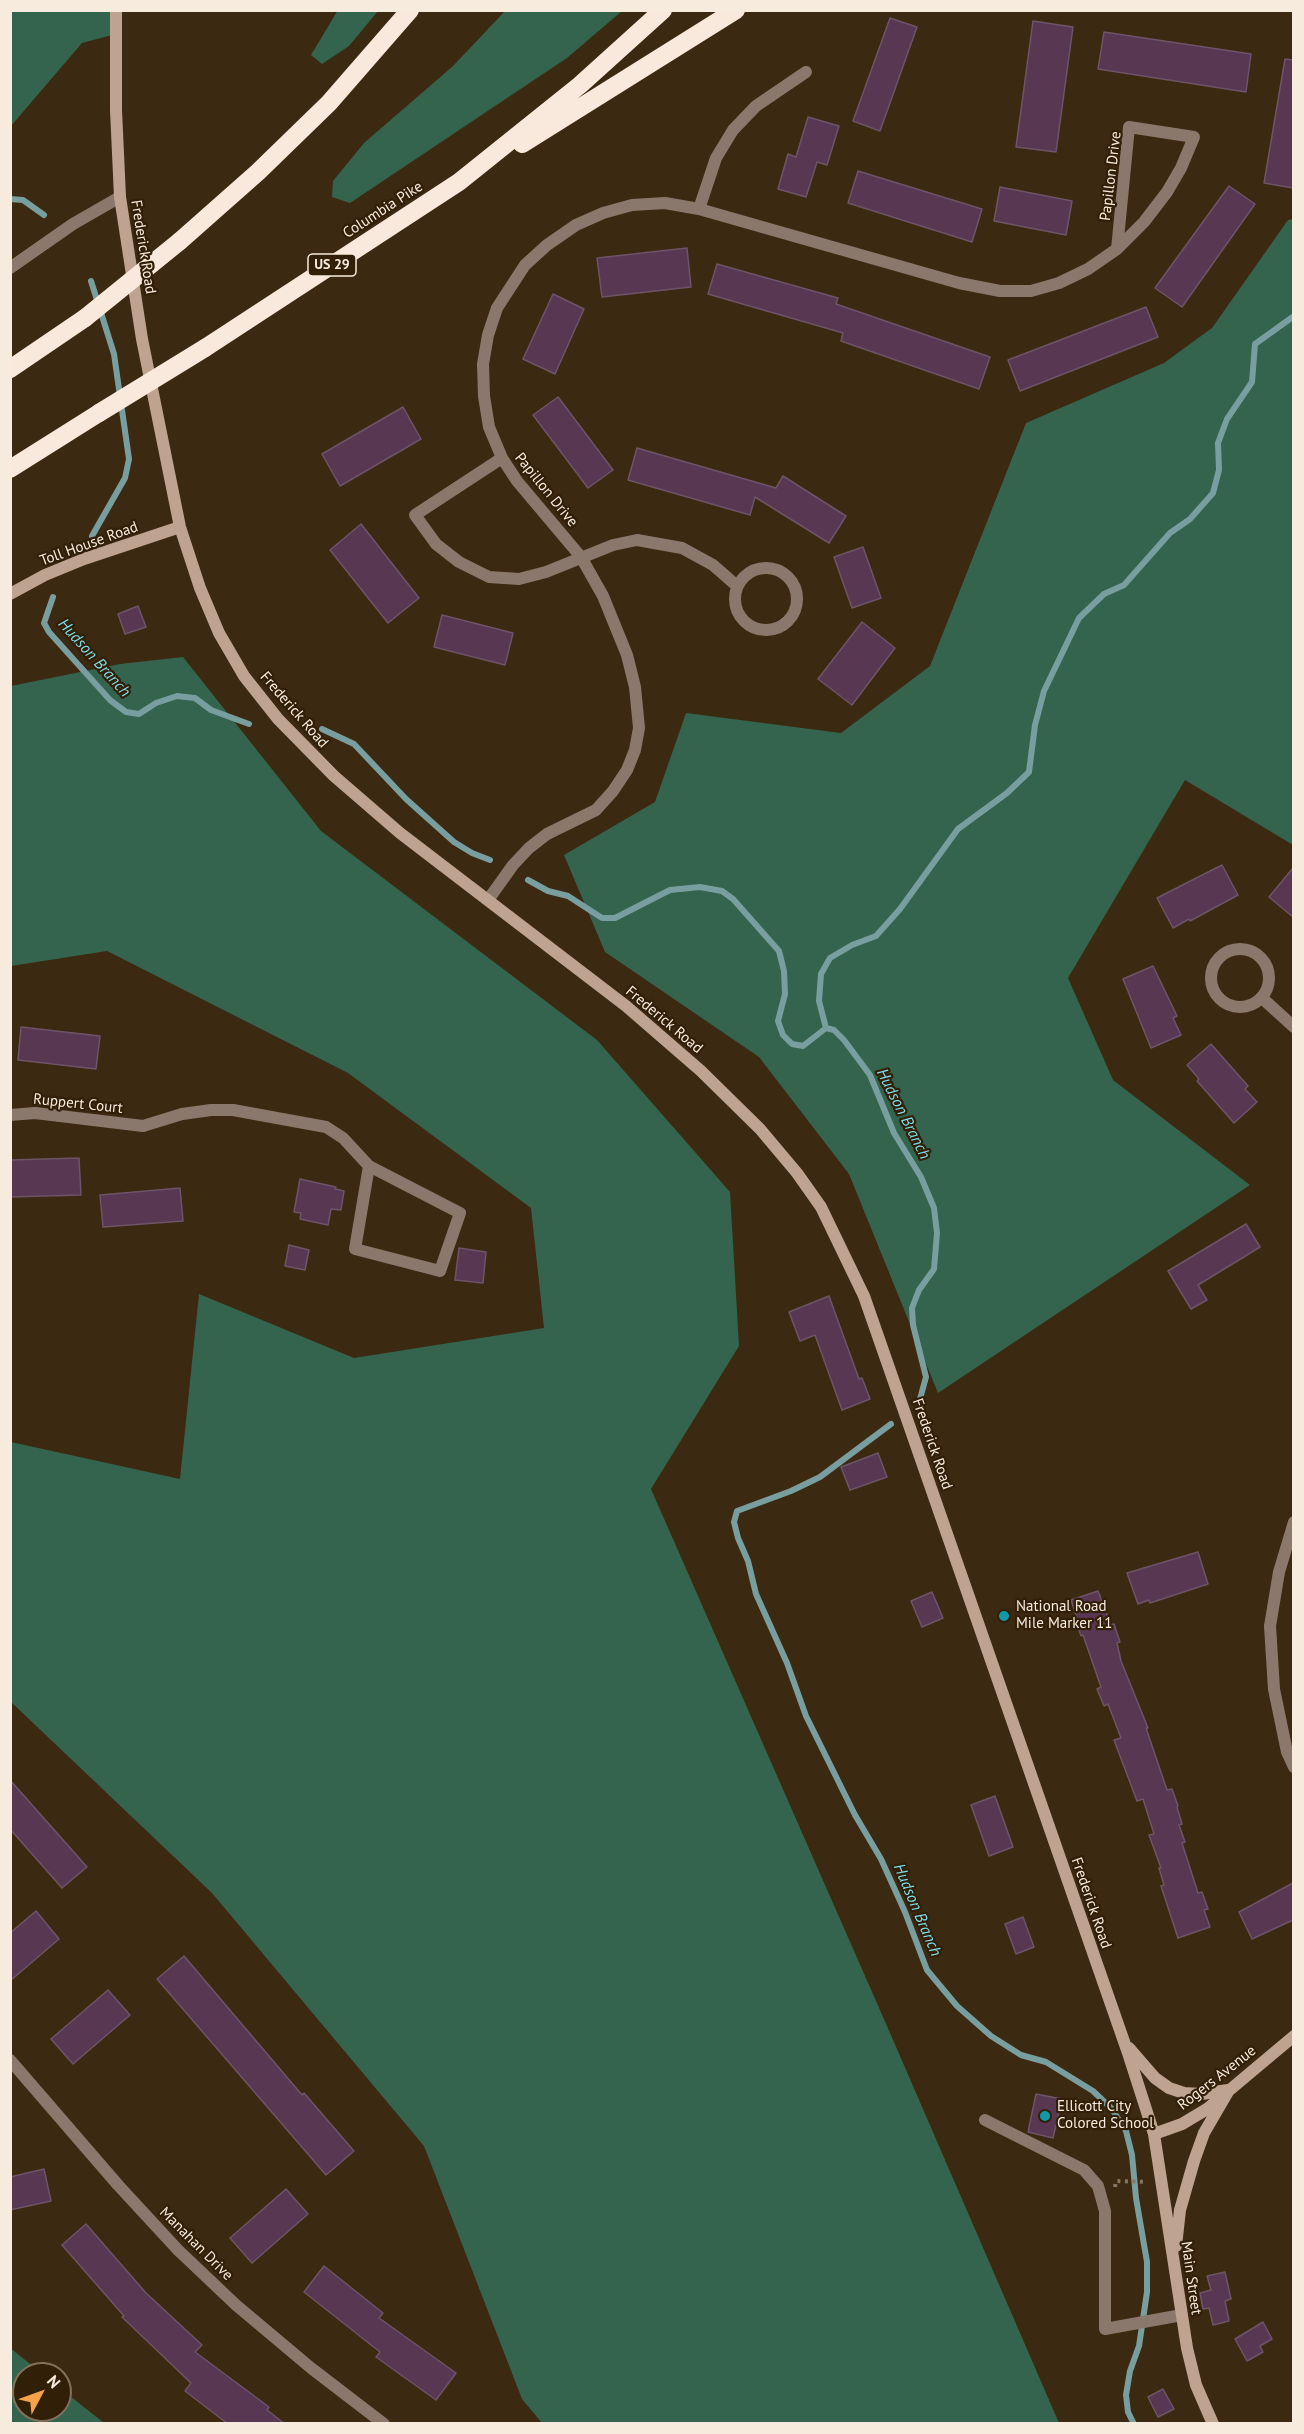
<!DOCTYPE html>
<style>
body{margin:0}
#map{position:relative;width:1304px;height:2434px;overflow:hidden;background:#3c2911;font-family:"PT Sans",sans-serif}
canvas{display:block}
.frame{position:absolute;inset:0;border:12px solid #f7ebdd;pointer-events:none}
.north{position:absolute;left:12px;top:2362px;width:60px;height:60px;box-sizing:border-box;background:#311f07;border:2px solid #80715d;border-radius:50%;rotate:49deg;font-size:16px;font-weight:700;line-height:24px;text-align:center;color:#f7ebdd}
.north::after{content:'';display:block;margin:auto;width:21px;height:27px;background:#f6a248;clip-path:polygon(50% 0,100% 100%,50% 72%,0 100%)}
</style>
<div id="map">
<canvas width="1304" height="2434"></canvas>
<div class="frame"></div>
<div class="north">N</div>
</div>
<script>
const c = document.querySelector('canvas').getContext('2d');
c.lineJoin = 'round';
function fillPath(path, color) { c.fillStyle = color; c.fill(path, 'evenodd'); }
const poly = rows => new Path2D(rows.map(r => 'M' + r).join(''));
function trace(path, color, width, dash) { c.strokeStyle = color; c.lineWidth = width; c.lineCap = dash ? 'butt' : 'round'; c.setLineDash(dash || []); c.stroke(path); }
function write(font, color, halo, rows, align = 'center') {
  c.font = font + ' "PT Sans",sans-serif'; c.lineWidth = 4.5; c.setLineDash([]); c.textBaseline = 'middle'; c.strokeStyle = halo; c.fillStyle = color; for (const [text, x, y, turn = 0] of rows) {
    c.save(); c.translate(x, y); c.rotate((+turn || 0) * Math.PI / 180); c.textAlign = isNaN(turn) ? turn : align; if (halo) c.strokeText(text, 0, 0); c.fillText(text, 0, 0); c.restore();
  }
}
fillPath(poly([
 [338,10,378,11,349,46,322,64,311,55],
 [506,10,622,11,567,58,350,203,332,197,333,181,364,143,453,66],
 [11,11,116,11,116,34,82,43,11,126],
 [1293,219,1293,845,1185,780,1068,978,1113,1080,1250,1185,938,1393,849,1174,759,1057,605,952,564,855,655,802,686,713,841,733,930,666,1026,423,1164,363,1212,328,1288,220],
 [183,657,321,831,597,1040,730,1192,739,1346,651,1489,887,2026,1059,2423,542,2423,522,2399,424,2146,212,1893,11,1702,11,1442,180,1479,199,1294,354,1358,544,1328,531,1208,348,1073,107,951,11,966,11,686,120,664],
 [10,2348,43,2374,24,2374,24,2410,60,2410,60,2388,104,2423,11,2423]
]), '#34634e');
trace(poly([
 [10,199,23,200,44,215],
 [91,281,114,354,129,459,125,478,92,536],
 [53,597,44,623,49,632,110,700,126,712,139,714,156,703,177,696,195,698,211,710,249,724],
 [322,729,354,744,406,799,454,842,472,853,490,860],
 [528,880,548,891,568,896,602,918,615,918,670,890,700,887,722,891,733,899,779,951,784,971,785,994,778,1021,783,1035,792,1044,803,1046,826,1028,834,1030,844,1040,870,1075,894,1133,921,1177,934,1208,937,1233,934,1269,919,1290,912,1308,913,1325,926,1377,920,1399],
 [826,1028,819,1001,821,974,830,958,852,945,876,936,900,909,958,829,1007,793,1029,772,1035,725,1044,691,1079,618,1104,594,1124,585,1170,533,1190,519,1213,493,1219,470,1218,443,1227,419,1252,382,1255,344,1294,316],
 [891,1424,820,1477,791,1491,737,1511,734,1522,738,1538,748,1561,756,1594,787,1663,806,1716,855,1815,881,1859,905,1912,927,1970,957,2006,991,2036,1021,2055,1046,2062,1093,2091,1112,2109,1126,2131,1132,2155,1136,2198,1147,2262,1147,2292,1139,2346,1130,2371,1126,2395,1128,2412,1134,2424]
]), '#799e9f', 6);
const building = poly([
 [890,18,917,27,880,131,853,121,890,18],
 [1033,21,1073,27,1056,152,1016,147,1033,21],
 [1104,32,1251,54,1246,92,1098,69,1104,32],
 [1285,59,1293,60,1293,188,1264,183,1285,59],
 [808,117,839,126,827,165,817,162,806,197,778,189,788,154,796,157,808,117],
 [858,171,982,209,972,242,848,203,858,171],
 [1229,186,1255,204,1182,307,1155,288,1229,186],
 [1000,187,1072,201,1066,235,994,221,1000,187],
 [687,248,691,287,602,297,597,258,687,248],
 [717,264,838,298,836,304,990,357,979,389,841,341,843,333,708,294,717,264],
 [553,294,584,309,555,374,523,359,553,294],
 [1146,307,1158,337,1020,391,1008,360,1146,307],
 [558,397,613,470,588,488,533,415,558,397],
 [403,407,421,439,340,486,322,454,403,407],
 [637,448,776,488,783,476,846,516,829,543,755,497,750,515,628,480,637,448],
 [361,524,419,598,388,623,330,550,361,524],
 [863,547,881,598,852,608,834,557,863,547],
 [138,606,146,627,125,634,118,614,138,606],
 [442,615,513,633,505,665,434,647,442,615],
 [862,622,895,648,852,705,818,679,862,622],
 [1222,865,1238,895,1190,921,1189,919,1173,928,1157,898,1222,865],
 [1293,868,1293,917,1269,897,1293,868],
 [1153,966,1177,1016,1173,1018,1181,1035,1151,1048,1123,979,1153,966],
 [21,1027,100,1036,96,1069,18,1060,21,1027],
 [1211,1044,1248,1086,1245,1089,1257,1102,1234,1123,1197,1081,1199,1079,1187,1065,1211,1044],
 [79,1158,81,1195,10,1197,10,1160,79,1158],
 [300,1179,336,1187,335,1189,344,1191,341,1210,331,1209,328,1225,300,1219,301,1213,294,1212,300,1179],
 [180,1188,183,1221,103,1227,100,1195,180,1188],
 [1246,1224,1260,1247,1198,1285,1207,1300,1191,1309,1168,1271,1246,1224],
 [289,1245,309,1250,305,1270,285,1266,289,1245],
 [459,1248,486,1252,483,1283,455,1280,459,1248],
 [829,1296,859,1379,862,1378,870,1399,842,1410,815,1335,800,1341,789,1312,829,1296],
 [878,1453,887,1477,850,1490,841,1467,878,1453],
 [1198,1552,1208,1584,1150,1603,1149,1600,1138,1604,1127,1573,1198,1552],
 [1098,1591,1111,1625,1114,1624,1120,1642,1117,1643,1121,1661,1148,1728,1146,1728,1167,1790,1172,1789,1178,1806,1177,1807,1182,1824,1179,1825,1185,1842,1182,1843,1198,1893,1202,1892,1208,1909,1204,1910,1210,1927,1178,1938,1161,1886,1164,1885,1159,1868,1161,1868,1149,1835,1154,1834,1143,1799,1137,1801,1114,1740,1121,1738,1108,1704,1104,1706,1097,1689,1101,1687,1083,1635,1081,1636,1075,1618,1077,1618,1071,1600,1098,1591],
 [932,1592,943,1618,922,1627,911,1601,932,1592],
 [10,1780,87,1867,62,1888,10,1829,10,1780],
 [995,1796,1013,1847,989,1856,971,1805,995,1796],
 [1293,1883,1293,1920,1252,1939,1239,1912,1293,1883],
 [36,1911,59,1939,10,1981,10,1933,36,1911],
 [1023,1917,1034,1947,1016,1954,1005,1924,1023,1917],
 [184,1956,302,2095,304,2093,354,2151,326,2175,157,1979,184,1956],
 [108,1990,130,2015,73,2064,51,2039,108,1990],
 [1036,2094,1062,2099,1053,2138,1028,2132,1036,2094],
 [44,2169,51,2201,10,2210,10,2177,44,2169],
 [286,2189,308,2214,252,2263,230,2238,286,2189],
 [86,2224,146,2293,202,2345,195,2352,269,2407,267,2410,285,2424,228,2424,185,2391,191,2383,122,2317,124,2316,62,2245,86,2224],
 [324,2266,383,2313,379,2318,456,2373,436,2400,376,2357,380,2352,304,2292,324,2266],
 [1225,2272,1231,2299,1225,2301,1229,2321,1213,2325,1209,2308,1203,2309,1200,2293,1211,2290,1207,2276,1225,2272],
 [1263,2322,1272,2339,1260,2346,1263,2352,1247,2361,1235,2339,1263,2322],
 [1163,2389,1174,2409,1158,2417,1148,2397,1163,2389]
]);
fillPath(building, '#583752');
trace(building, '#6d5468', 1.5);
trace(poly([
 [1115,2187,1116,2181,1147,2182]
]), '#867662', 4, [3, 4.5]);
trace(poly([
 [10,268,73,224,120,197],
 [143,1126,182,1114,211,1110,233,1110,326,1127,343,1138,369,1166,460,1213,440,1271,355,1249,369,1166],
 [985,2120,1084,2170,1098,2186,1105,2211,1105,2329,1182,2315]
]), '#8a786d', 12);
trace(poly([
 [699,209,716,158,733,130,756,106,806,72],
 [502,458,415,515,436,544,459,562,489,577,519,579,546,572,613,545,637,540,682,548,713,565,737,586],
 '735 599a31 31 0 1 1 62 0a31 31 0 1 1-62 0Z',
 [488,900,513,865,529,848,547,834,596,810,613,791,627,770,635,750,639,728,635,687,627,655,603,596,581,557,517,481,502,458,489,427,484,396,483,364,488,335,497,308,525,265,547,245,576,225,603,213,632,205,665,203,699,209,959,283,1000,291,1031,291,1059,283,1088,269,1117,249,1144,222,1167,192,1181,168,1194,137,1129,127,1117,249],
 '1211 978a29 29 0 1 1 58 0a29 29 0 1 1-58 0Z',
 [1262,998,1294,1027],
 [10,1115,35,1113,143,1126],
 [1294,1522,1279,1572,1270,1626,1274,1689,1287,1752,1294,1767],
 [10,2060,118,2185,178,2250,236,2305,311,2368,384,2424]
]), '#8a786d', 12);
trace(poly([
 [116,10,116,110,120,197,142,339,180,527,200,588,219,633,244,676,278,719,334,776,400,833,626,1006,701,1071,760,1129,797,1173,821,1207,864,1296,1128,2053,1154,2134,1187,2348,1196,2385,1213,2424],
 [10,594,45,575,84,559,180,527],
 [1129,2048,1155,2078,1169,2088,1184,2093,1202,2094,1228,2090],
 [1154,2134,1182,2124,1207,2109,1294,2036],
 [1176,2246,1180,2210,1194,2161,1204,2133,1229,2090]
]), '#bea390', 12);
trace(poly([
 [522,144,736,10],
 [180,241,258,172,329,103,410,10],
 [205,348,459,182,580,85,663,10],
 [10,369,85,318],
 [10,469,99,413]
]), '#f9e8dc', 18);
trace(poly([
 [85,318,180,241],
 [99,413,205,348]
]), '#f9e8dc', 18);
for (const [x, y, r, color] of [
 [1004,1616,6,"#0f9aa8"],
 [1045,2116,6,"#0f9aa8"]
]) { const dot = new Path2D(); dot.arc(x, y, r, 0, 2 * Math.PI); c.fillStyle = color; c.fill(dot); trace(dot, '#311f07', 2); }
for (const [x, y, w] of [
 [332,265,48]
]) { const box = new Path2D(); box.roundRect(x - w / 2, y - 11, w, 22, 4.5); c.fillStyle = '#311f07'; c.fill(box); trace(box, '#f7ebdd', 1.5); }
write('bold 14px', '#f7ebdd', null, [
 ["US 29",332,265]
]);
write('15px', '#f7ebdd', '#311f07', [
 ["Papillon Drive",1111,176,-83],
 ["Columbia Pike",383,210,-33],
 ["Frederick Road",143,247,81],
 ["Papillon Drive",546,490,51],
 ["Toll House Road",89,544,-20],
 ["Frederick Road",294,710,49],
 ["Frederick Road",664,1020,40],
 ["Ruppert Court",78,1104,6],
 ["Frederick Road",932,1444,71],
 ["Frederick Road",1091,1903,71],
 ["Rogers Avenue",1217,2078,-38],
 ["Manahan Drive",196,2244,45],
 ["Main Street",1191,2278,82]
]);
write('15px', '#f7ebdd', '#311f07', [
 ["National Road",1016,1607],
 ["Mile Marker 11",1016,1624],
 ["Ellicott City",1057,2107],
 ["Colored School",1057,2124]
], 'left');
write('italic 16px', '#7ddce7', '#311f07', [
 ["Hudson Branch",94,658,48],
 ["Hudson Branch",903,1114,63],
 ["Hudson Branch",917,1910,67]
]);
</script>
